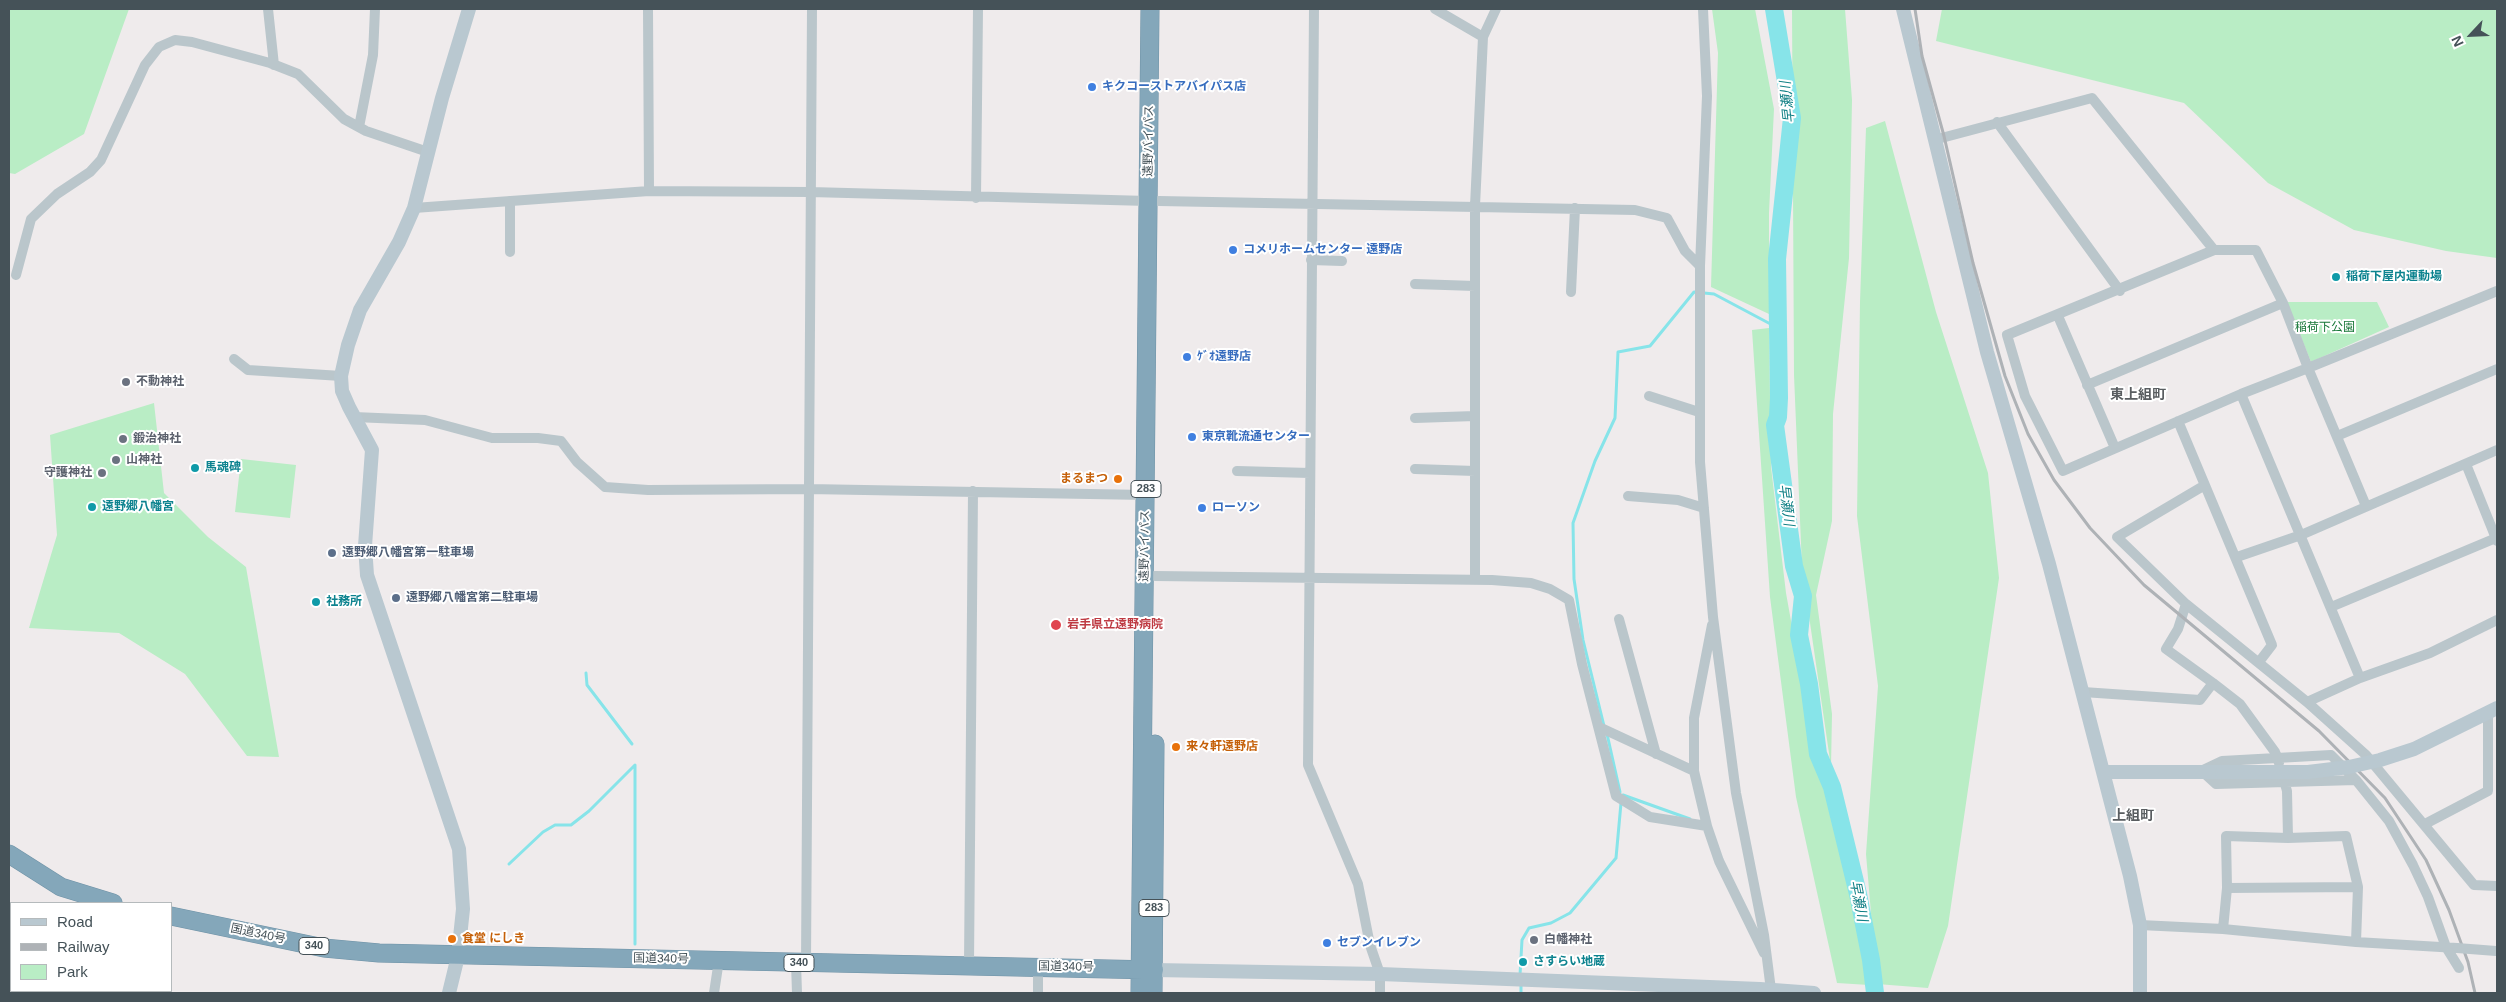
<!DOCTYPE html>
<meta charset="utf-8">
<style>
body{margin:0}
#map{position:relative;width:2506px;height:1002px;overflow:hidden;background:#efebec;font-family:Arial,sans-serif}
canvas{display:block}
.frame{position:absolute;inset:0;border:10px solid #455258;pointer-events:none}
.legend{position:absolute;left:10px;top:902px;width:162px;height:90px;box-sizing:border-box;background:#fff;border:1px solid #b5babc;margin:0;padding:6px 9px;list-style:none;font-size:15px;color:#455258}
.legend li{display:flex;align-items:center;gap:10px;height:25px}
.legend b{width:25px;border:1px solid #b5babc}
.north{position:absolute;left:2446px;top:10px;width:50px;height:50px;-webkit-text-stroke:4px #fff;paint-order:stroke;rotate:245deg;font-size:14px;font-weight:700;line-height:20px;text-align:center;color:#455258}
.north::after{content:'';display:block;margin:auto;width:18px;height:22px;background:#455258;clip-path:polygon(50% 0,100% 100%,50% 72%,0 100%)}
</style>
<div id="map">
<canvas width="2506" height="1002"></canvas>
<div class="frame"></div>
<ul class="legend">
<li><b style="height:6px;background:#b9c8d0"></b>Road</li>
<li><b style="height:6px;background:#aeb2b6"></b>Railway</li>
<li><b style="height:14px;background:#b9edc5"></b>Park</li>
</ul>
<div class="north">N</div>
</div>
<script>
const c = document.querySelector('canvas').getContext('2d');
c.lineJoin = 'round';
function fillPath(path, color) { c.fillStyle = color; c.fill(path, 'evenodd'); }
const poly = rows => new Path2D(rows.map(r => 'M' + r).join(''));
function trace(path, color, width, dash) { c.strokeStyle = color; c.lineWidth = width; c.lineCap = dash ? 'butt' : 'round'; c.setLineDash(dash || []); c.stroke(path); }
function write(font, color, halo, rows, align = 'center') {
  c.font = font + ' Arial,"Noto Sans JP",sans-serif'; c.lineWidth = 4; c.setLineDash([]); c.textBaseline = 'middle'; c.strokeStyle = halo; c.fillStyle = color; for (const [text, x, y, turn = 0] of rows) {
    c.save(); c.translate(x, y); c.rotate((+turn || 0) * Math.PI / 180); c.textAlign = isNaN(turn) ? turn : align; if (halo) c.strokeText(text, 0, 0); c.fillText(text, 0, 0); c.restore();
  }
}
fillPath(poly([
 [9,9,129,9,84,134,15,174,9,173],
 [1712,9,1755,9,1774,109,1769,213,1769,314,1711,287,1718,53],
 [1792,9,1845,9,1852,100,1849,258,1833,414,1832,521,1816,595,1832,714,1831,767,1802,568,1794,375],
 [1942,9,2497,9,2497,258,2446,251,2354,230,2268,183,2184,103,1936,41],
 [1885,121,1936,312,1988,473,1999,578,1948,926,1928,988,1877,984,1866,854,1878,686,1857,516,1860,302,1866,128],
 [2287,302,2377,302,2389,327,2311,362],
 [1769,328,1771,467,1786,593,1815,755,1854,894,1869,985,1837,983,1796,797,1770,597,1752,330],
 [154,403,164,493,208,537,246,567,279,757,247,756,185,674,119,633,29,628,57,535,50,435],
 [241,459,296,465,290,518,235,512]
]), '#b9edc5');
trace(poly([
 [586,673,587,685,632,744],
 [1604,726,1583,640,1574,579,1573,523,1595,461,1615,418,1618,352,1650,346,1694,292,1714,294,1778,328],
 [1607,734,1620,792],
 [1623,795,1690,819],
 [509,864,543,832,555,825,571,825,589,811,635,765,635,944],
 [1520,975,1522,940,1529,928,1551,923,1570,913,1616,858,1621,803],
 [1521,984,1521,993]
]), '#87e4e9', 3);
trace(poly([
 [1774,9,1792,118,1777,259,1779,398,1778,417,1775,425,1794,566,1803,596,1799,635,1809,684,1818,754,1832,787,1858,894,1871,960,1875,993]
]), '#87e4e9', 18);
const highway = poly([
 [9,854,61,887,113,903],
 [171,916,324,948,379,953,1154,970],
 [1140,993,1150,9],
 [1153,993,1155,744]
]);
trace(highway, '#6f92a6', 19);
trace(poly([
 [268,9,274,65],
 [648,9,649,191],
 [1314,9,1308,765,1358,884,1370,945,1380,974,1380,993],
 [1435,9,1483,37,1475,206,1475,580],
 [1703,9,1707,96,1700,266,1700,462,1713,617,1736,793,1764,935,1771,990],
 [1483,37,1496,9],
 [1997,122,2120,291],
 [359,127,373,55,375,9],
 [1934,140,2092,98,2214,250],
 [976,198,978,9],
 [1159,201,1635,210,1667,218,1685,251,1700,266],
 [414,208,649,191,810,192,1148,201],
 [510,252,510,201],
 [1311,260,1342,261],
 [16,275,31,219,57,194,90,172,101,160,145,65,159,47,175,40,192,42,270,63,298,74,344,119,366,131,428,152],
 [1415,284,1475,286],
 [1571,292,1575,208],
 [2058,316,2115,448],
 [234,359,248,370,341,376],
 [2087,385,2283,303],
 [2241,394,2360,678],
 [1649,396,1699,412],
 [354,417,425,420,492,438,538,438,561,441,577,462,605,487,648,490,808,489,1146,495],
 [1415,418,1475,416],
 [2178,421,2272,645,2259,662],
 [2337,436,2497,369],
 [2466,464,2497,541],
 [1415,469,1475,471],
 [1237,471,1310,473],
 [2205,485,2117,537,2186,604,2307,702,2366,755,2474,885,2497,886],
 [1628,496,1678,500,1704,508],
 [2366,506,2308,368,2283,303,2256,250,2214,250,2007,335,2025,396,2063,471,2241,394,2308,368,2497,291],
 [2237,557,2301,535,2497,450],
 [1155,576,1492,580,1531,583,1550,589,1569,600,1582,664,1616,796,1650,817,1707,826],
 [2331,607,2496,538],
 [1619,619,1656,754],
 [1712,625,1694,718,1694,771,1707,826,1719,861,1764,953],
 [2213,683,2240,704,2275,752,2279,763],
 [2083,692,2200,700,2213,683,2166,649,2178,629,2186,604],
 [2307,702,2360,678,2430,653,2497,620],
 [1599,727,1694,771],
 [2203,772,2216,784,2356,780,2331,755,2222,761,2203,770],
 [2283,777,2287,791,2288,838],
 [2356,780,2389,821,2413,865,2428,897,2446,947,2459,968],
 [2425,824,2488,791,2488,712],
 [2227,888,2358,887],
 [2140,925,2223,929,2356,942,2457,948],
 [2223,929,2227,888,2226,836,2288,838,2346,836,2358,887,2356,942],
 [796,963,797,993],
 [806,963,812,9],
 [969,965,973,491],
 [714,993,719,960],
 [1038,993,1038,966]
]), '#bac6cb', 10);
trace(poly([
 [1903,9,1987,352,2049,564,2130,876,2140,925,2140,993],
 [2105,772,2222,772],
 [1154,970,1380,974,1760,989,1814,993],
 [70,993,71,991],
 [449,993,458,956,463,909,459,849,367,575,365,546,372,450,349,407,342,391,341,376,348,345,360,310,399,242,414,208,442,98,469,9]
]), '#b9c8d0', 14);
trace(highway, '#84a7ba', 18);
trace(poly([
 [1915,9,1922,56,1944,136,1973,263,2005,376,2028,434,2054,480,2090,528,2144,585,2319,731,2385,798,2426,860,2449,910,2468,962,2475,993]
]), '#aeb2b6', 3);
trace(poly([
 [2457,948,2496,951]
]), '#bac6cb', 10);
trace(poly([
 [2222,772,2308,772,2349,767,2380,760,2414,749,2497,708]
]), '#b9c8d0', 14);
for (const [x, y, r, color] of [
 [1092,87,5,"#3f7fe0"],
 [1233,250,5,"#3f7fe0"],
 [2336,277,5,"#0f9aa8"],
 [1187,357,5,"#3f7fe0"],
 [126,382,5,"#6b7280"],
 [1192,437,5,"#3f7fe0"],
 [123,439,5,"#6b7280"],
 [116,460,5,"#6b7280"],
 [195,468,5,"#0f9aa8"],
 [102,473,5,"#6b7280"],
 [1118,479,5,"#e8710a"],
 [92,507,5,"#0f9aa8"],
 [1202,508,5,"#3f7fe0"],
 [332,553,5,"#5c6f8a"],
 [396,598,5,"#5c6f8a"],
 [316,602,5,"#0f9aa8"],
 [1056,625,6,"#e0444e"],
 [1176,747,5,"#e8710a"],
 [452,939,5,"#e8710a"],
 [1534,940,5,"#6b7280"],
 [1327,943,5,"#3f7fe0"],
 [1523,962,5,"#0f9aa8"]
]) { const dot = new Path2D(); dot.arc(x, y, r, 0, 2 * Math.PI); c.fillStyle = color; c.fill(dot); trace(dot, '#fff', 2); }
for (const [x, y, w] of [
 [1146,489,30],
 [1154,908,30],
 [314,946,30],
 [799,963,30]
]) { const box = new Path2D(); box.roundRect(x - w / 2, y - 8.5, w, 17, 4); c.fillStyle = '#fff'; c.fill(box); trace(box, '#455258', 1); }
write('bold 11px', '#455258', null, [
 ["283",1146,489],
 ["283",1154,908],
 ["340",314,946],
 ["340",799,963]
]);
write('bold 12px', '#366cbe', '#fff', [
 ["キクコーストアバイパス店",1102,87],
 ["コメリホームセンター 遠野店",1243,250],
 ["ｹﾞｵ遠野店",1197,357],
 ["東京靴流通センター",1202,437],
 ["ローソン",1212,508],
 ["セブンイレブン",1337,943]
], 'left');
write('12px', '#455258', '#fff', [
 ["遠野バイパス",1149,141,-89],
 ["遠野バイパス",1145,546,-89],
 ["国道340号",258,934,12],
 ["国道340号",661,959,1],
 ["国道340号",1066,967,1]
]);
write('bold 12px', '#0d838f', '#fff', [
 ["稲荷下屋内運動場",2346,277],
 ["馬魂碑",205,468],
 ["遠野郷八幡宮",102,507],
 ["社務所",326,602],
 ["さすらい地蔵",1533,962]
], 'left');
write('12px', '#187738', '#fff', [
 ["稲荷下公園",2325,328]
]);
write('bold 12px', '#5b616d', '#fff', [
 ["不動神社",136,382],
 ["鍛治神社",133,439],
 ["山神社",126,460],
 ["守護神社",92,473,"right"],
 ["白幡神社",1544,940]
], 'left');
write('bold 12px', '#c56008', '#fff', [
 ["まるまつ",1108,479,"right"],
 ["来々軒遠野店",1186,747],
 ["食堂 にしき",462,939]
], 'left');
write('bold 12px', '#4e5e75', '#fff', [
 ["遠野郷八幡宮第一駐車場",342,553],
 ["遠野郷八幡宮第二駐車場",406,598]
], 'left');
write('bold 12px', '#be3a42', '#fff', [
 ["岩手県立遠野病院",1067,625]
], 'left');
write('italic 14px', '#0f7f84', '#fff', [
 ["早瀬川",1788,102,-96],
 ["早瀬川",1786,505,83],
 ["早瀬川",1858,901,79]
]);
write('bold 14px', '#595d60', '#fff', [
 ["東上組町",2138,395],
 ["上組町",2133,816]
]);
</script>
